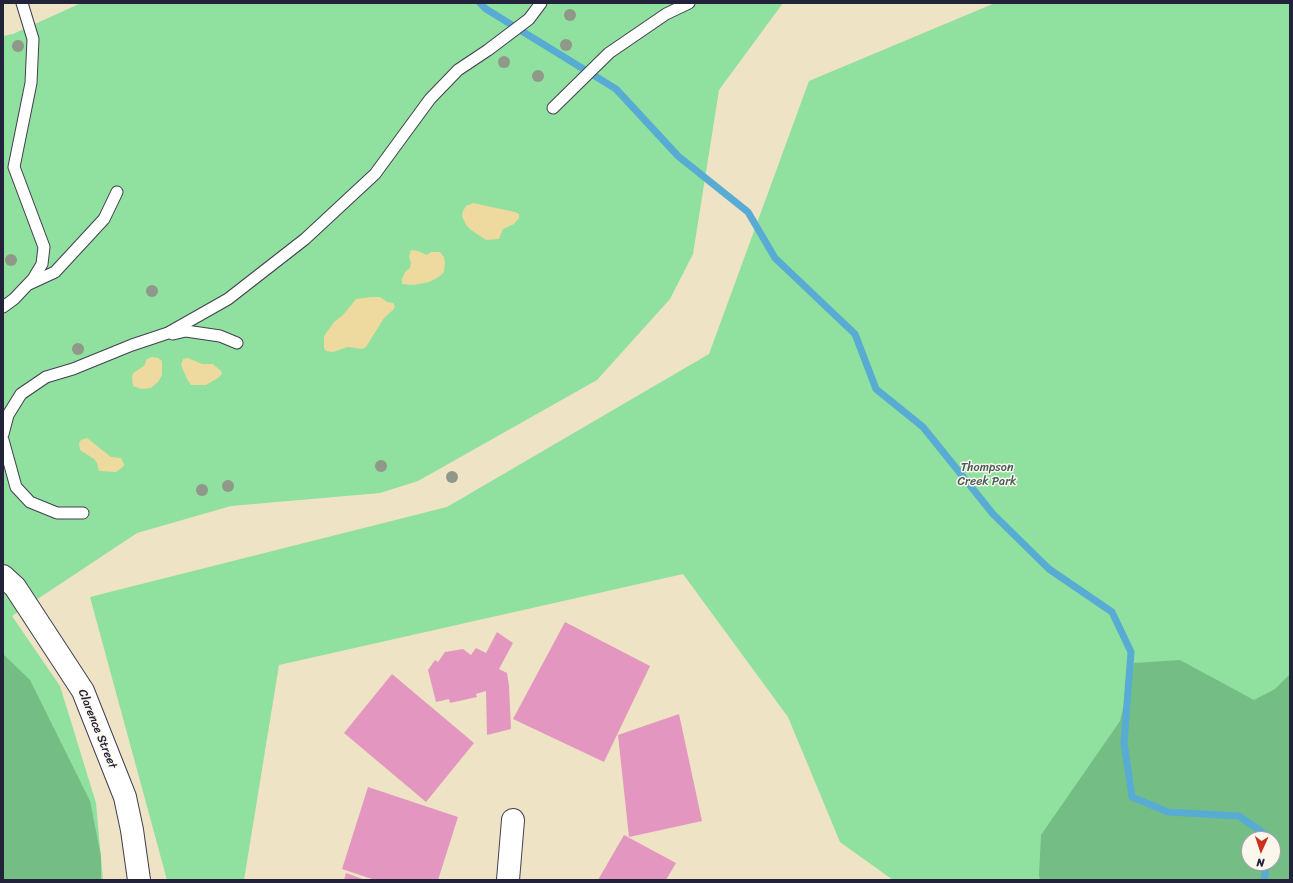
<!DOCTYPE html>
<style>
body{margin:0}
#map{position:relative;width:1293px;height:883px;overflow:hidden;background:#eee3c4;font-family:Sriracha,sans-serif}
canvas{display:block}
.frame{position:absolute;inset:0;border:4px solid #22223b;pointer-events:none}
.north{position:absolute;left:1241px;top:831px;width:40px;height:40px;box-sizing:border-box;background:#fbf7ec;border:1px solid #a4a2a5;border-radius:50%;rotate:183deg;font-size:11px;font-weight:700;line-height:16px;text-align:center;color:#22223b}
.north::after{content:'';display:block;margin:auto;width:14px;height:18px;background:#c8321e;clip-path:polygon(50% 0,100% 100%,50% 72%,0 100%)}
</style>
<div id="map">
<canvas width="1293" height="883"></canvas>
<div class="frame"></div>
<div class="north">N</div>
</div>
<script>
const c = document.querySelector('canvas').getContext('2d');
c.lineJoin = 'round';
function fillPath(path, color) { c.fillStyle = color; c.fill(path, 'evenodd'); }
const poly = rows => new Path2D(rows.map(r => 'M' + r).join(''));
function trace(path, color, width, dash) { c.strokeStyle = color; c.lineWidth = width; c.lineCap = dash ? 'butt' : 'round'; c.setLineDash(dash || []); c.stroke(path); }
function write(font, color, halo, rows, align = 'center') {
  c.font = font + ' Sriracha,sans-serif'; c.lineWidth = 3; c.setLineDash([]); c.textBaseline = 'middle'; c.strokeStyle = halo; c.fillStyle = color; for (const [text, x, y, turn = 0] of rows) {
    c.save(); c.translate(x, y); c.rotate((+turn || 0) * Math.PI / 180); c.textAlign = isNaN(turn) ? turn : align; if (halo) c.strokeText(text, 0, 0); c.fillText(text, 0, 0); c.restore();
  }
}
fillPath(poly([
 [81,3,783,3,719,90,693,254,670,299,597,380,418,481,380,493,231,506,137,533,12,616,60,686,96,803,103,880,3,880,3,36,13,34],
 [995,3,1290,3,1290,880,893,880,840,842,788,717,683,574,279,665,244,880,167,880,90,597,447,507,709,354,809,81],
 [1249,839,1273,839,1273,863,1249,863]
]), '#90e09f');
fillPath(poly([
 [3,654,30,680,90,801,101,856,101,880,3,880],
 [1180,660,1254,700,1275,689,1290,674,1290,880,1040,880,1039,875,1041,835,1120,721,1134,663],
 [1249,839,1273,839,1273,863,1249,863]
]), '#74be86');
fillPath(poly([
 [473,203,515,212,519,214,519,218,514,224,503,229,499,239,486,240,471,230,466,225,462,216,463,211,466,206],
 [411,250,418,251,427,255,431,252,440,252,444,257,445,263,444,272,439,277,429,282,414,285,402,284,402,279,405,272,410,268,411,263,409,257],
 [371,297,380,297,387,302,393,303,395,306,393,310,384,318,366,347,362,349,348,347,333,352,326,351,324,348,324,336,334,322,343,315,356,299],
 [152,357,158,358,162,361,162,375,158,382,151,388,142,389,133,386,132,378,133,373,144,366,147,359],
 [188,358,202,364,213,364,221,371,222,374,218,378,206,385,191,385,187,379,181,365,183,359],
 [87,438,111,457,121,458,124,464,124,466,116,472,99,471,97,463,94,459,80,450,79,443,81,440]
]), '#eeda9e');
trace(poly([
 [480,3,486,9,616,89,678,156,748,212,775,258,855,334,876,389,923,427,993,514,1049,569,1112,612,1131,652,1124,743,1132,797,1168,812,1239,816,1265,834,1266,839],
 [1264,880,1267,863]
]), '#58abd3', 7);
fillPath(poly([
 [565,622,650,666,604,762,513,719],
 [497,632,513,643,499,669,507,673,509,686,511,729,487,735,486,691,476,694,477,697,450,703,449,699,436,702,428,670,435,660,438,662,445,652,463,649,471,655,476,648,486,653],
 [392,674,474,743,426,802,344,733],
 [679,714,702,821,629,837,618,735],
 [368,787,458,817,438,880,375,880,342,869],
 [624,835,676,863,666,880,598,880],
 [346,873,365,880,344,880]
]), '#e397c0');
const service = poly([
 [553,108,609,53,666,14,689,3],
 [29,284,55,272,104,219,117,192],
 [3,307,14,299,33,279,42,264,44,247,14,167,31,83,33,39,22,3],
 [173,334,186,331,220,336,237,343],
 [3,434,8,415,21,394,46,377,73,369,132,345,168,333,228,299,305,239,375,174,430,99,458,70,488,50,529,19,541,3],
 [3,440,16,487,30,502,57,513,83,513]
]);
const minor = poly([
 [508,880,513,820]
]);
const tertiary = poly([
 [3,576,15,587,83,691,125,797,132,830,139,880]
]);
trace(service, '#413f50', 13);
trace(minor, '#413f50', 24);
trace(tertiary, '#413f50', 24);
trace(service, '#fff', 11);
trace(minor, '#fff', 22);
trace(tertiary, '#fff', 22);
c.fillStyle = '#909889';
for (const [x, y] of [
 [570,15],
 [566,45],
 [18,46],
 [504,62],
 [538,76],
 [11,260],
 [152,291],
 [78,349],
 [381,466],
 [452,477],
 [228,486],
 [202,490]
]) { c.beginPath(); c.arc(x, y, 6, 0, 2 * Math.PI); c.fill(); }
write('12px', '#435b59', '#fbf7ec', [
 ["Thompson",987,468],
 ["Creek Park",987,482]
]);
write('12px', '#22223b', '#fbf7ec', [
 ["Clarence Street",97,729,68]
]);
</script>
